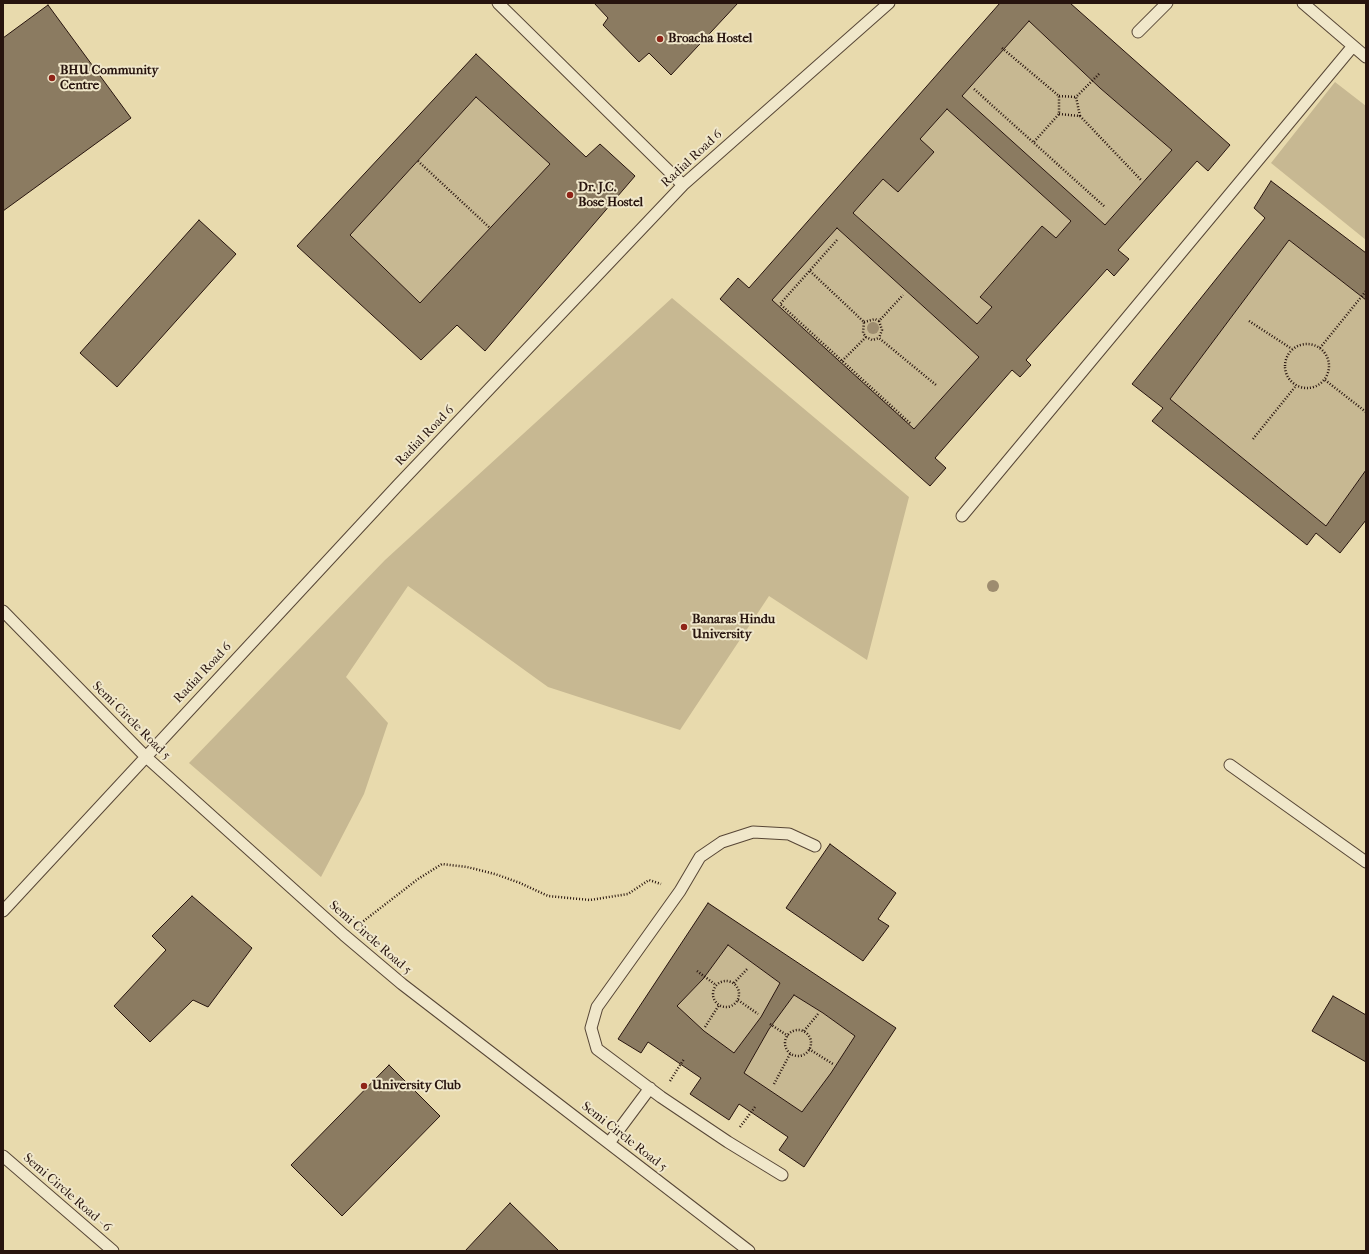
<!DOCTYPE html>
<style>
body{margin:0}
#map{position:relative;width:1369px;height:1254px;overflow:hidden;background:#e8daad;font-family:"IM FELL French Canon",serif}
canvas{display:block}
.frame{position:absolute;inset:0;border:4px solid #27140e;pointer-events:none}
</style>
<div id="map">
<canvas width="1369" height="1254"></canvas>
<div class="frame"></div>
</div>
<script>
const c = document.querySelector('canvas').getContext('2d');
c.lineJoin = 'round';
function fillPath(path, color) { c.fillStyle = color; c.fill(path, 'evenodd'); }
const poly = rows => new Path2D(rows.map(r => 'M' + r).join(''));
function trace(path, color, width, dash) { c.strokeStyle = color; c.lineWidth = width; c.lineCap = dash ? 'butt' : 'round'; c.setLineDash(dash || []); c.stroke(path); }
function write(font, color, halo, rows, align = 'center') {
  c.font = font + ' "IM FELL French Canon",serif'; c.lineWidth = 4; c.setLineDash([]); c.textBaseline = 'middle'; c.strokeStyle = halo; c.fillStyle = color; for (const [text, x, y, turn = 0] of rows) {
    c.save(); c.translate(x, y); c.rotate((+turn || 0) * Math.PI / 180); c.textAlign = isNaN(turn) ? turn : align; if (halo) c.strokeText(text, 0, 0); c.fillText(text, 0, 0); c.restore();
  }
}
fillPath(poly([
 [1029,21,1100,88,1172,150,1105,225,962,96],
 [1335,82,1366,106,1366,240,1271,163],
 [476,97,550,164,420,303,350,235],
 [947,109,1071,221,1056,238,1042,226,980,296,992,307,977,324,853,213,883,179,898,192,934,152,920,139],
 [837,228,979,357,914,429,772,300],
 [1289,240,1366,300,1366,470,1326,526,1170,399],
 [672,298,909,497,867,660,769,596,680,730,548,687,408,586,346,677,388,723,364,794,321,877,189,763,385,560],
 [728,945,780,983,761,1017,734,1053,704,1031,677,1006,703,979],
 [794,995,823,1013,855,1036,831,1073,802,1112,744,1073,769,1029]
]), '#c7b892');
const building = poly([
 [594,3,738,3,671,75,649,53,639,62,603,25,608,18,594,3],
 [1000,3,1070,3,1230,145,1208,171,1197,161,1118,250,1129,259,1114,276,1107,269,1026,360,1031,365,1020,377,1012,370,935,458,946,468,930,486,720,299,738,278,749,288,1000,3],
 [1029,21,1100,88,1172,150,1105,225,962,96,1029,21],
 [947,109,1071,221,1056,238,1042,226,980,297,992,307,977,324,853,213,883,179,898,192,934,152,920,139,947,109],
 [837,228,979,357,914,429,772,300,837,228],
 [48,5,131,118,3,211,3,38,48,5],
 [476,54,586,157,600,144,635,176,485,351,457,325,421,360,297,246,476,54],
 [476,97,550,164,420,303,350,235,476,97],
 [1271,181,1366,253,1366,300,1289,240,1170,399,1326,526,1366,470,1366,520,1340,553,1316,533,1307,545,1152,421,1163,408,1132,384,1265,218,1254,208,1271,181],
 [199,220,236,254,117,387,80,353,199,220],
 [830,844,896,893,878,919,889,926,863,961,786,908,830,844],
 [192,896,252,948,208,1007,193,1000,150,1042,114,1006,166,950,152,936,192,896],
 [708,903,896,1028,804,1167,779,1150,788,1137,739,1104,729,1120,690,1094,701,1078,648,1042,641,1053,618,1039,708,903],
 [728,945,780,983,761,1017,734,1053,704,1031,677,1006,703,979,728,945],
 [794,995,823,1013,855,1036,831,1073,802,1112,744,1073,769,1029,794,995],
 [1333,996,1366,1015,1366,1062,1312,1031,1333,996],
 [389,1065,440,1116,342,1216,291,1165,389,1065],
 [510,1203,559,1251,465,1251,510,1203]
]);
fillPath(building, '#8b7b61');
trace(building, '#27140e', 1);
const service = poly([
 [498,3,683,185],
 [1303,3,1366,57],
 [1138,32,1167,3],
 [962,516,1353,46],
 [3,611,145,756,344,935,402,984,749,1251],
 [1230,765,1366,862],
 [3,911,399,484,683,185,889,3],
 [609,1143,650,1088],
 [3,1156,113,1251],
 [782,1175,728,1142,661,1097,597,1049,591,1028,597,1007,680,891,700,857,722,842,753,832,789,834,815,846]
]);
trace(service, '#574636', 13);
trace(poly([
 [1002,48,1059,96,1059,114,1033,143],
 [974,89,1105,207],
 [1059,96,1076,97],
 [1059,114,1080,116,1142,181],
 [1080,116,1076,97,1100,73],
 [418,161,490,228],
 [837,240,780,304,911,424],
 [810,271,864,322,863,333,866,337,872,340,879,338,936,385],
 [879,321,882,330,879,338],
 [1249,321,1292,349],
 [864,322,875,319,879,321,903,295],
 '1285 366a22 22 0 1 1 44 0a22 22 0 1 1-44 0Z',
 [1320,348,1366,291],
 [842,361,866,337],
 [1325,380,1366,412],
 [1253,439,1295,387],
 [361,923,418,879,442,864,467,867,495,874,520,883,548,896,590,900,628,894,649,880,661,884],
 [697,971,716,985],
 '713 994a13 13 0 1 1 26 0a13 13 0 1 1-26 0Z',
 [734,983,748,968],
 [738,1000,758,1014],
 [770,1024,788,1036],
 [705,1027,719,1005],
 '785 1043a13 13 0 1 1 26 0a13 13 0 1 1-26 0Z',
 [804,1031,818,1014],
 [809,1049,833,1064],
 [670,1081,684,1059],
 [774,1084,790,1054],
 [740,1127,755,1107]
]), '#27140e', 2.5, [1, 2]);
trace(service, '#f0e7ca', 11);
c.fillStyle = '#9d8c6f';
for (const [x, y] of [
 [873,328],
 [993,586]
]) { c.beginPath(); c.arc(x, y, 6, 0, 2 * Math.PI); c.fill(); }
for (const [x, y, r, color] of [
 [660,39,4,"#8f2418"],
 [52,78,4,"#8f2418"],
 [570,195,4,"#8f2418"],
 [684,627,4,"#8f2418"],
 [364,1086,4,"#8f2418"]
]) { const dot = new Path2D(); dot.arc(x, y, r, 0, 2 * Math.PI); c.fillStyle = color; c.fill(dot); trace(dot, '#f0e7ca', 1.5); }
write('bold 13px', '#27140e', '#f0e7ca', [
 ["Broacha Hostel",668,39],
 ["BHU Community",60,71],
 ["Centre",60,86],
 ["Dr. J.C.",578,188],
 ["Bose Hostel",578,203],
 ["Banaras Hindu",692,620],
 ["University",692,635],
 ["University Club",372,1086]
], 'left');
write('13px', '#27140e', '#f0e7ca', [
 ["Radial Road 6",692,159,-43],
 ["Radial Road 6",425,436,-46],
 ["Radial Road 6",203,673,-47],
 ["Semi Circle Road 5",131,721,45],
 ["Semi Circle Road 5",370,938,41],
 ["Semi Circle Road 5",624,1137,38],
 ["Semi Circle Road - 6",67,1193,41]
]);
</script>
